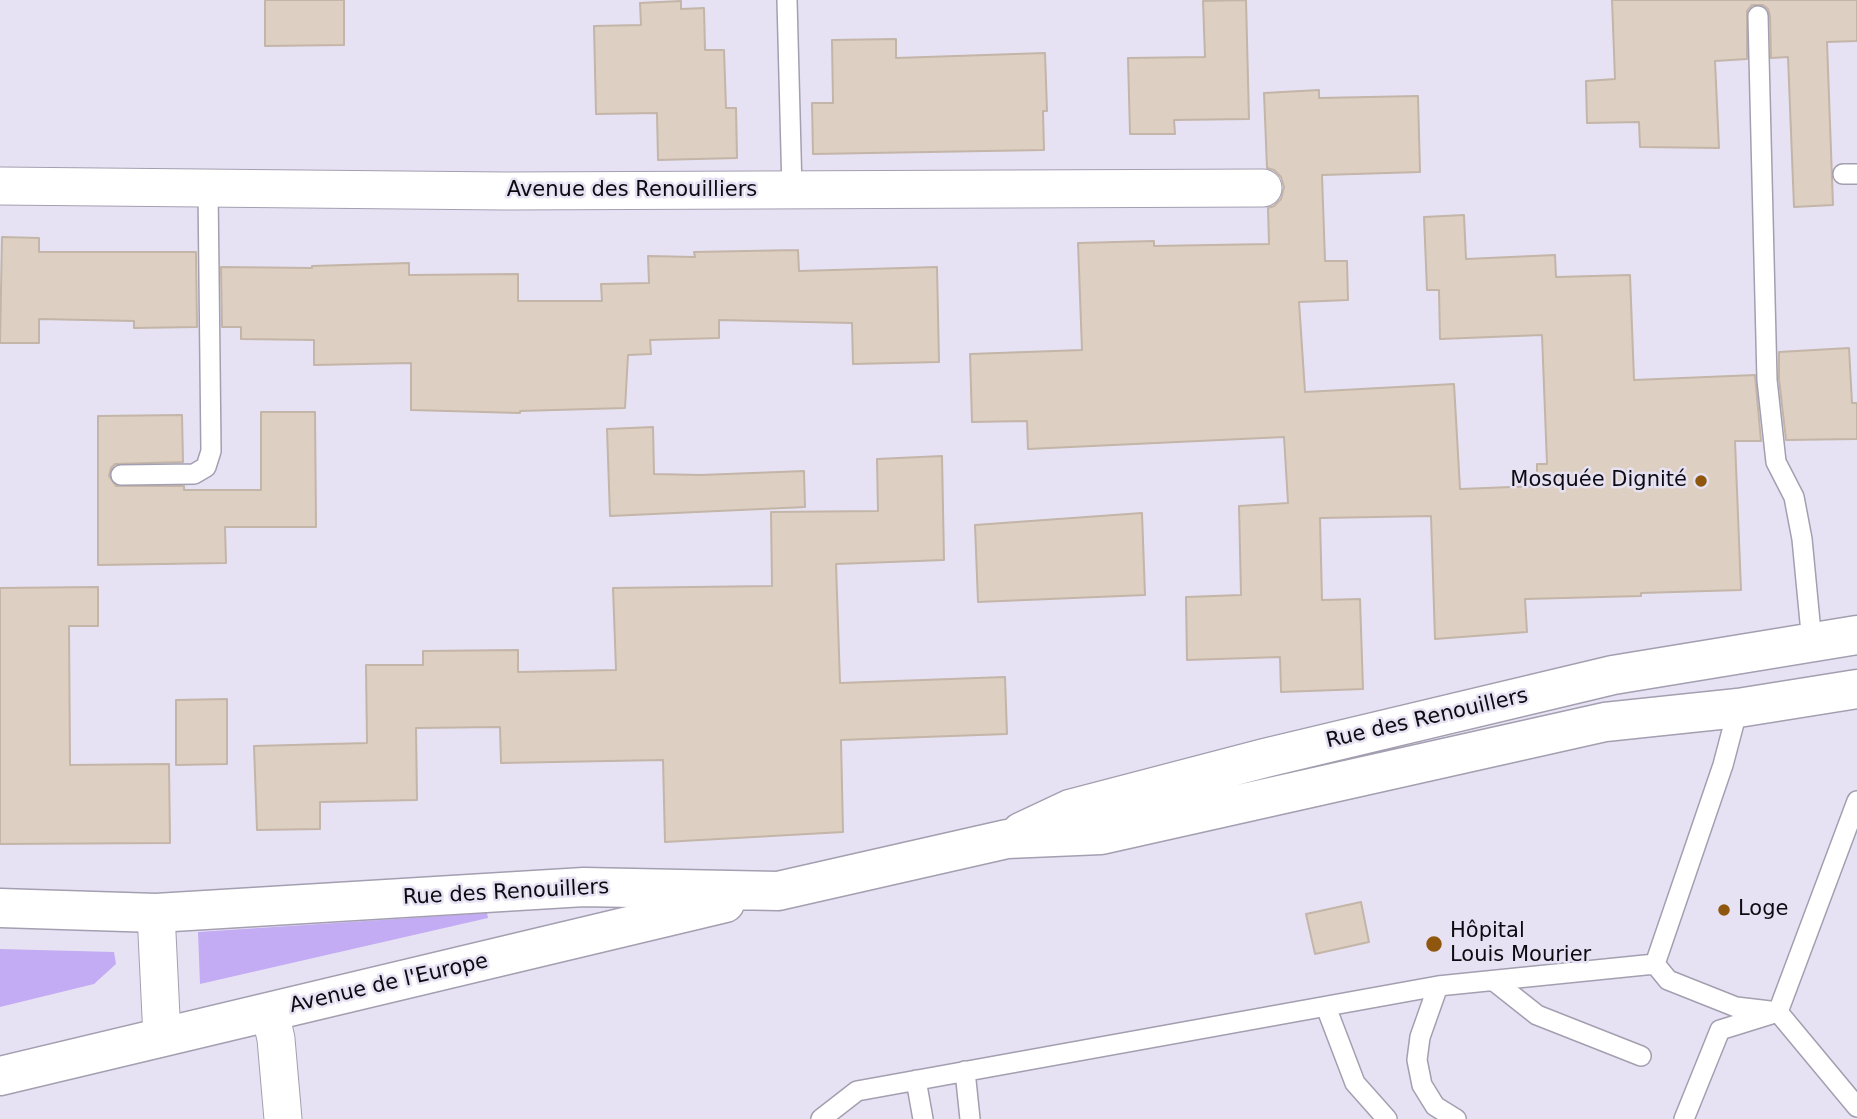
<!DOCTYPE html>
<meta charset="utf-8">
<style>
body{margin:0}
canvas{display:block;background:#e7e2f3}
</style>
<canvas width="1857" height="1119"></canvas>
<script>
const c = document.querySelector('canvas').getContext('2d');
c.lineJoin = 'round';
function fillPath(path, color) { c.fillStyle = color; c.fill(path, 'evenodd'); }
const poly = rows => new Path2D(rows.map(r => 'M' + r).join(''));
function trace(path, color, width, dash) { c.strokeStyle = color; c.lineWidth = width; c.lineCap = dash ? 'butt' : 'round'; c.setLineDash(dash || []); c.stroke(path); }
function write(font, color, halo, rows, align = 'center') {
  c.font = font + ' "DejaVu Sans",sans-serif'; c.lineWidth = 5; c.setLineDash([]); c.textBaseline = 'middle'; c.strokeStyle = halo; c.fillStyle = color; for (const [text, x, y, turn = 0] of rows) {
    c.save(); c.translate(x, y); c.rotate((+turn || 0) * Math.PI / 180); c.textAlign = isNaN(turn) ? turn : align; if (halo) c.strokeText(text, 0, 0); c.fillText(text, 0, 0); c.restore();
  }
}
fillPath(poly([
 [487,913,488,918,200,984,198,932],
 [0,949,114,952,116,964,94,984,0,1007]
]), '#c3acf4');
const building = poly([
 [265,0,344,0,344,45,265,46,265,0],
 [1246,0,1249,119,1174,120,1175,134,1130,134,1128,58,1205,57,1203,1,1246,0],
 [1612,0,1857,0,1857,41,1827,42,1833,205,1794,207,1788,57,1771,58,1770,16,1768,9,1763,5,1752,5,1747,11,1747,59,1715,61,1719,148,1640,147,1639,122,1587,123,1586,81,1615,79,1612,0],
 [681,1,681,9,704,8,705,50,724,50,726,108,736,108,737,158,658,160,657,113,596,114,594,26,641,25,640,3,681,1],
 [896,39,896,58,1045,53,1047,111,1043,111,1044,150,813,154,812,103,833,103,832,40,896,39],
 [1319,90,1319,98,1418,96,1420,172,1322,175,1325,261,1347,261,1348,300,1299,302,1305,392,1454,384,1460,489,1537,486,1537,464,1547,464,1542,335,1440,339,1439,290,1427,290,1424,217,1464,215,1466,259,1555,255,1556,277,1630,275,1634,380,1755,375,1761,441,1735,441,1741,590,1641,593,1641,596,1525,599,1527,632,1435,639,1431,516,1320,518,1322,600,1360,599,1363,689,1281,692,1280,657,1187,660,1186,597,1241,595,1239,506,1288,503,1284,437,1028,449,1027,421,972,422,970,354,1082,350,1078,243,1154,241,1154,246,1269,244,1268,208,1274,206,1281,199,1284,187,1281,177,1274,170,1267,168,1264,93,1319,90],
 [2,237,39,238,39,252,196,252,197,327,134,328,134,321,39,319,39,343,0,343,2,237],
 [798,250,799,271,937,267,939,362,853,364,852,323,719,320,719,338,650,340,651,354,628,355,625,408,520,411,520,413,411,410,411,363,314,365,314,340,241,339,241,327,222,327,221,267,312,268,312,266,409,263,409,275,518,274,518,301,602,301,601,284,649,283,648,256,695,257,694,252,798,250],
 [1849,348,1852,403,1857,403,1857,439,1786,440,1779,379,1779,352,1849,348],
 [261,412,315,412,316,527,225,527,226,563,98,565,98,416,182,415,183,462,115,464,111,468,109,476,116,486,184,486,184,490,261,490,261,412],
 [653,427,654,474,701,475,804,471,805,507,610,516,607,429,653,427],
 [942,456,944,560,836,564,840,683,1005,677,1007,734,841,740,843,832,665,842,663,760,501,763,500,727,416,728,417,800,320,802,320,829,257,830,254,746,367,743,366,665,423,665,423,651,518,650,518,672,616,670,613,588,772,586,771,512,878,511,877,459,942,456],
 [1142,513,1145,595,978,602,975,525,1142,513],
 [98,587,98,626,69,626,70,765,169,764,170,843,0,844,0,588,98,587],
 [227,699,227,764,176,765,176,700,227,699],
 [1361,902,1369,942,1315,954,1306,914,1361,902]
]);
fillPath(building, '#ddcfc1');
trace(building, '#c3b5a8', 2);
const service = poly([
 [787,0,792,190],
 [1758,16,1767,380,1776,462,1794,497,1802,539,1812,643],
 [1843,174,1857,174],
 [121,475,194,474,206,467,211,451,208,188],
 [1857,801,1778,1012,1857,1107],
 [1655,964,1723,765,1738,708],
 [1655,964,1668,980,1736,1007,1770,1011],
 [1494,981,1537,1015,1641,1056],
 [1438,986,1420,1037,1417,1060,1422,1085,1435,1106,1456,1119],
 [1326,1007,1355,1083,1387,1119],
 [965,1071,970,1119],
 [916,1080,923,1119],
 [821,1119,857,1091,1438,986,1655,964],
 [1684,1119,1720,1030,1778,1012]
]);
const minor = poly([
 [0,186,505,191,1263,188],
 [156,913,162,1037],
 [270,1012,276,1039,283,1119]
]);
const tertiary = poly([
 [1021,832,1070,809,1265,758,1613,675,1857,635],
 [0,908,156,913,584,887,778,891,1007,839,1101,835,1605,722,1738,708,1857,689],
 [0,1076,725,903]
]);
trace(service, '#a49fb0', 22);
trace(minor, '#a49fb0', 39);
trace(tertiary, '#a49fb0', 41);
trace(service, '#fff', 19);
trace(minor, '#fff', 37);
trace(tertiary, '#fff', 38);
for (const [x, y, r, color] of [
 [1701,481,7,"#8f570e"],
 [1724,910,7,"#8f570e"],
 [1434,944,9,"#8f570e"]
]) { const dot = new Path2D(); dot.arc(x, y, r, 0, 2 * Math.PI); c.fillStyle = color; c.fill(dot); trace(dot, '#e7e2f3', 2.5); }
write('21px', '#0d0b11', '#e7e2f3', [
 ["Avenue des Renouilliers",632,191],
 ["Rue des Renouillers",1427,719,-13],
 ["Rue des Renouillers",506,893,-3],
 ["Avenue de l'Europe",389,984,-13]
]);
write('21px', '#0d0b11', '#e7e2f3', [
 ["Mosquée Dignité",1687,481,"right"],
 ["Loge",1738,910],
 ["Hôpital",1450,932],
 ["Louis Mourier",1450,956]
], 'left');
</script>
